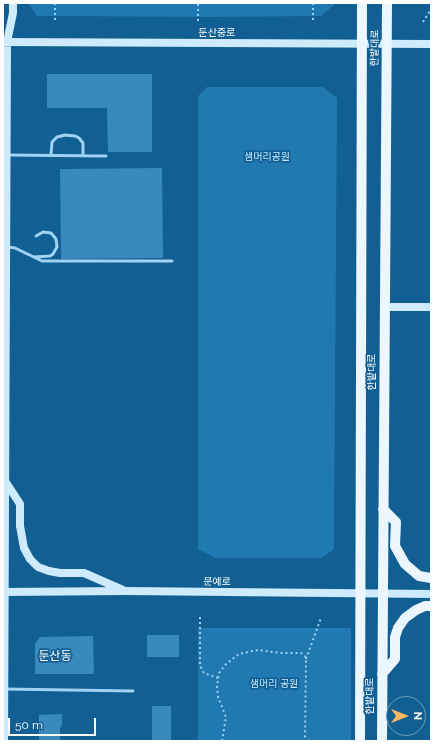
<!DOCTYPE html>
<meta charset="utf-8">
<style>
body{margin:0}
#map{position:relative;width:434px;height:744px;overflow:hidden;background:#115f93;font-family:Raleway,sans-serif}
canvas{display:block}
.frame{position:absolute;inset:0;border:4px solid #fff;pointer-events:none}
.north{position:absolute;left:386px;top:696px;width:40px;height:40px;box-sizing:border-box;background:#115f93;border:1px solid #709fbe;border-radius:50%;rotate:90deg;font-size:11px;font-weight:700;line-height:16px;text-align:center;color:#fff}
.north::after{content:'';display:block;margin:auto;width:14px;height:18px;background:#ffb861;clip-path:polygon(50% 0,100% 100%,50% 72%,0 100%)}
.scale{position:absolute;left:8px;top:718px;width:88px;height:18px;box-sizing:border-box;border:2px solid #fff;border-top:0;padding-left:5px;font-size:12px;line-height:14px;white-space:nowrap;color:#fff;-webkit-text-stroke:3px #115f93;paint-order:stroke}
</style>
<div id="map">
<canvas width="434" height="744"></canvas>
<div class="frame"></div>
<div class="north">N</div>
<div class="scale">50 m</div>
</div>
<script>
const c = document.querySelector('canvas').getContext('2d');
c.lineJoin = 'round';
function fillPath(path, color) { c.fillStyle = color; c.fill(path, 'evenodd'); }
const poly = rows => new Path2D(rows.map(r => 'M' + r).join(''));
function trace(path, color, width, dash) { c.strokeStyle = color; c.lineWidth = width; c.lineCap = dash ? 'butt' : 'round'; c.setLineDash(dash || []); c.stroke(path); }
function write(font, color, halo, rows, align = 'center') {
  c.font = font + ' Raleway,"Noto Sans KR",sans-serif'; c.lineWidth = 3.5; c.setLineDash([]); c.textBaseline = 'middle'; c.strokeStyle = halo; c.fillStyle = color; for (const [text, x, y, turn = 0] of rows) {
    c.save(); c.translate(x, y); c.rotate((+turn || 0) * Math.PI / 180); c.textAlign = isNaN(turn) ? turn : align; if (halo) c.strokeText(text, 0, 0); c.fillText(text, 0, 0); c.restore();
  }
}
fillPath(poly([
 [28,3,334,3,334,5,321,16,212,17,55,16,37,16],
 [207,87,323,87,337,98,334,549,322,558,216,558,198,549,198,96],
 [198,628,351,628,351,741,198,741]
]), '#2079b1');
fillPath(poly([
 [47,74,152,74,152,152,108,152,107,108,47,108],
 [162,168,163,258,61,259,60,169],
 [147,635,179,635,179,657,147,657],
 [93,636,94,674,35,674,35,644,40,637],
 [152,706,171,706,171,741,152,741],
 [62,714,62,726,60,728,60,741,39,741,39,715]
]), '#3a89bc');
trace(poly([
 [55,3,55,21],
 [313,3,313,20],
 [198,21,198,3],
 [423,22,431,9],
 [200,617,200,666,204,673,218,678],
 [306,659,321,618],
 [222,741,226,717,218,697,217,686,219,673,226,664,239,654,258,650,281,653,301,653,305,656,306,660,305,741]
]), '#9fd2f3', 2, [2, 3]);
trace(poly([
 [8,155,106,156],
 [51,155,52,142,57,137,65,135,75,136,79,138,83,143,83,156],
 [8,247,15,248,42,261,172,261],
 [34,257,50,256,53,254,57,247,56,239,51,233,43,232,36,236],
 [4,689,133,691]
]), '#9fd2f3', 3);
trace(poly([
 [3,42,431,44],
 [385,307,431,307],
 [5,481,20,504,20,526,24,548,30,559,38,567,49,571,60,573,84,573,123,590],
 [3,592,126,591,431,594],
 [4,741,7,42,13,13,13,3]
]), '#ceeafd', 8);
trace(poly([
 [383,509,396,522,395,546,405,564,419,576,431,578],
 [382,674,395,659,395,637,398,628,405,618,416,610,425,606,431,606],
 [360,741,362,3],
 [382,741,387,3]
]), '#ebf6ff', 10);
write('10px', '#fff', '#115f93', [
 ["둔산중로",217,33],
 ["한밭대로",375,48,-89],
 ["한밭대로",372,372,-90],
 ["문예로",217,582,1],
 ["한밭대로",370,696,-90]
]);
write('10px', '#c6e8fd', '#115f93', [
 ["샘머리공원",267,157],
 ["샘머리 공원",274,684]
]);
write('12px', '#fff', '#115f93', [
 ["둔산동",55,656]
]);
</script>
